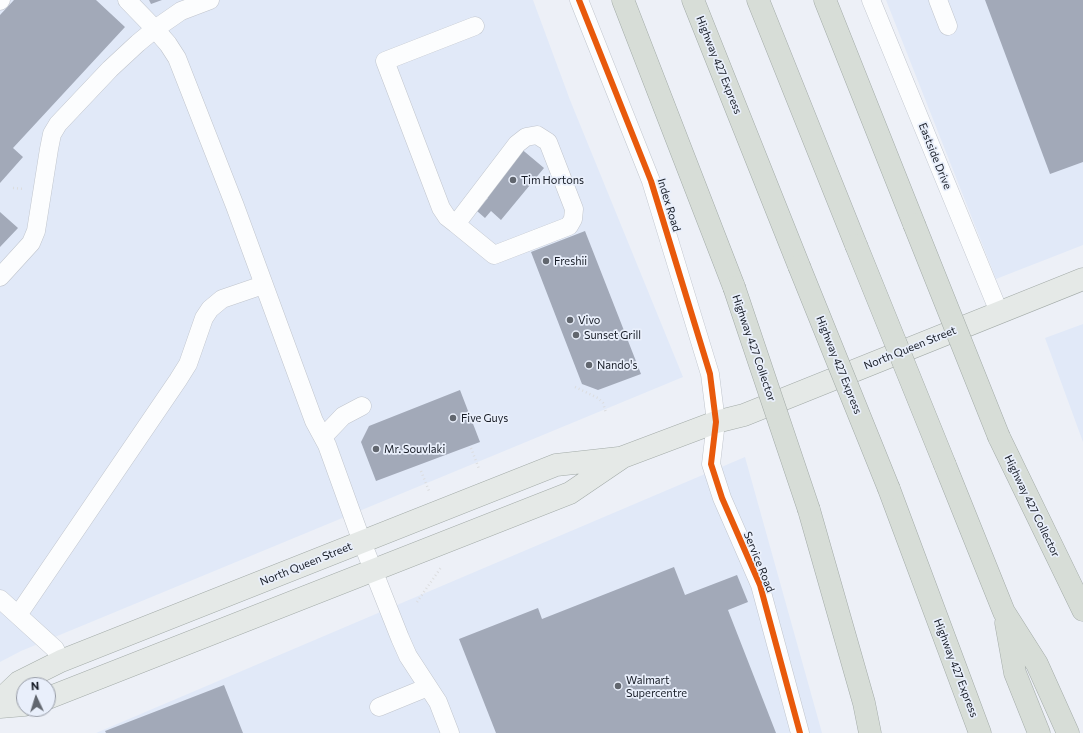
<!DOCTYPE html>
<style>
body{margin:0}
#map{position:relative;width:1083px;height:733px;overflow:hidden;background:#edf0f7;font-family:Commissioner,sans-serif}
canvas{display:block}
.north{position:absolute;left:16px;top:677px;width:40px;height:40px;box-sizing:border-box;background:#e9effb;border:1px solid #959aa5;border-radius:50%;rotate:356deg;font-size:11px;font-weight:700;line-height:16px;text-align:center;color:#161b25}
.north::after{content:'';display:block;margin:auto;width:14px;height:18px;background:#61666e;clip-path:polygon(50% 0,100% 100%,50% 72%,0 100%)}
</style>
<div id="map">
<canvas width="1083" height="733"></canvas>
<div class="north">N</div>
</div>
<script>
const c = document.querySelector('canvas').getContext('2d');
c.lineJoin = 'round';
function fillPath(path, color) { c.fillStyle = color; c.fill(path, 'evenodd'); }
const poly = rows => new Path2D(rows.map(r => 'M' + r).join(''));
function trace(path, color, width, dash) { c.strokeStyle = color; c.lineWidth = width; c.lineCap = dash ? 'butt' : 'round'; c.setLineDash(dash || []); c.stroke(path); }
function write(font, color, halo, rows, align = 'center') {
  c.font = font + ' Commissioner,sans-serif'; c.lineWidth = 3.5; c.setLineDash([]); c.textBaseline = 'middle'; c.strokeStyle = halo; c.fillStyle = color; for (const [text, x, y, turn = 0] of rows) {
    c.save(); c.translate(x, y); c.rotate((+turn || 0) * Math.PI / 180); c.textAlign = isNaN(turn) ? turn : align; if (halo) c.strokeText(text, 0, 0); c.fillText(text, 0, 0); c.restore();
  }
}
fillPath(poly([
 [0,0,533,0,570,100,683,377,21,651,0,662],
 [886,0,1083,0,1083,245,996,279],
 [1083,324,1083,442,1045,338],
 [745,457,822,733,96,733]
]), '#e1e9f8');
fillPath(poly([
 [14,0,96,0,125,27,13,148,23,157,0,183,0,15],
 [149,0,162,0,151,4],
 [985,0,1083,0,1083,162,1050,174],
 [519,147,544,168,501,220,491,211,485,218,477,211,488,198,481,192],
 [0,212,18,228,0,247],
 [585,231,641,374,598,390,582,384,531,252],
 [460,390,480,442,376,481,361,442,369,426],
 [674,567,685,595,737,575,748,602,728,610,776,733,496,733,459,639,538,608,542,619],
 [224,685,243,733,106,733,105,731]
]), '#a2a9b8');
const minor = poly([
 [127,0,155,29,168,44,177,58,235,206,314,421,327,445,362,542,400,638,408,656,438,702,450,733],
 [579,0,651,181,710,374,716,422,711,464,722,498,760,585,800,733],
 [871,0,999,312],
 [938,0,948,26],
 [0,1,1,0],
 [456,224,517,144,526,137,537,135,548,142,574,209,573,219,569,226,494,255,456,224,447,217,441,208,385,61,475,26],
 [0,277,31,243,36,231,49,149,52,134,58,124,110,69,138,43,155,29,181,11,210,0],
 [323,437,343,416,362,406],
 [0,599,55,649,61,661],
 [18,615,178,380,188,364,204,318,210,309,222,299,263,285],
 [379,707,428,687]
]);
const major = poly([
 [48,698,570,493,623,457,716,422,744,415,1083,279],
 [0,700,19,682,61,661,556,465,619,458],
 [0,707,24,705]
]);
const highway = poly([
 [623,0,734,287],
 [693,0,799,266],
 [758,0,856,245],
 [825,0,914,224],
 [999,437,1083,610],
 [945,465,1004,612,1037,664,1068,733],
 [889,489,980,733],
 [809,510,864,703,870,733],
 [1006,623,1015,673,1039,733]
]);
trace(minor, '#c0c5cd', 19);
trace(major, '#a3aba8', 23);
trace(highway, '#a3aba8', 23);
trace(poly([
 [13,188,24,189],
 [575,387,598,398,603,403,606,413],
 [471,448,479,469],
 [421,471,429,491],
 [417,602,442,566]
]), '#dcdddf', 2.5, [1, 3]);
trace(minor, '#fcfdfe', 18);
trace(major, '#e5e9e7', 22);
trace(highway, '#d7ddd7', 22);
const highwayBridge = poly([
 [914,224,999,437],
 [856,245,945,465],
 [799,266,889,489],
 [734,287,809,510]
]);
trace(highwayBridge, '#a3aba8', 23, []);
trace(highwayBridge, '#d7ddd7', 22);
trace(poly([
 [579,0,651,181,710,374,716,422,711,464,722,498,760,585,800,733]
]), '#e8590c', 6);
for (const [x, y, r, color] of [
 [513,180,4,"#61666e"],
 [546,261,4,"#61666e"],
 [570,320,4,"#61666e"],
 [576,335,4,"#61666e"],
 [589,365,4,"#61666e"],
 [453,418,4,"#61666e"],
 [376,449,4,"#61666e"],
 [618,686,4,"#61666e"]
]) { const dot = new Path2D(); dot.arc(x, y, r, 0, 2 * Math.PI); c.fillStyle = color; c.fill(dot); trace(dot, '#e9effb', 1.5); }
write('11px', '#161b25', '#e9effb', [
 ["Highway 427 Express",719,65,68],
 ["Eastside Drive",935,156,68],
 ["Index Road",669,205,73],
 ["Highway 427 Collector",754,348,71],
 ["North Queen Street",910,348,-22],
 ["Highway 427 Express",839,365,68],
 ["Highway 427 Collector",1032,506,64],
 ["Service Road",759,562,68],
 ["North Queen Street",306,564,-22],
 ["Highway 427 Express",956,668,69]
]);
write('11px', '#161b25', '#e9effb', [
 ["Tim Hortons",521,180],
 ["Freshii",554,261],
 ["Vivo",578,320],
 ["Sunset Grill",584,335],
 ["Nando's",597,365],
 ["Five Guys",461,418],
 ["Mr. Souvlaki",384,449],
 ["Walmart",626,680],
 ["Supercentre",626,693]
], 'left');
</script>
